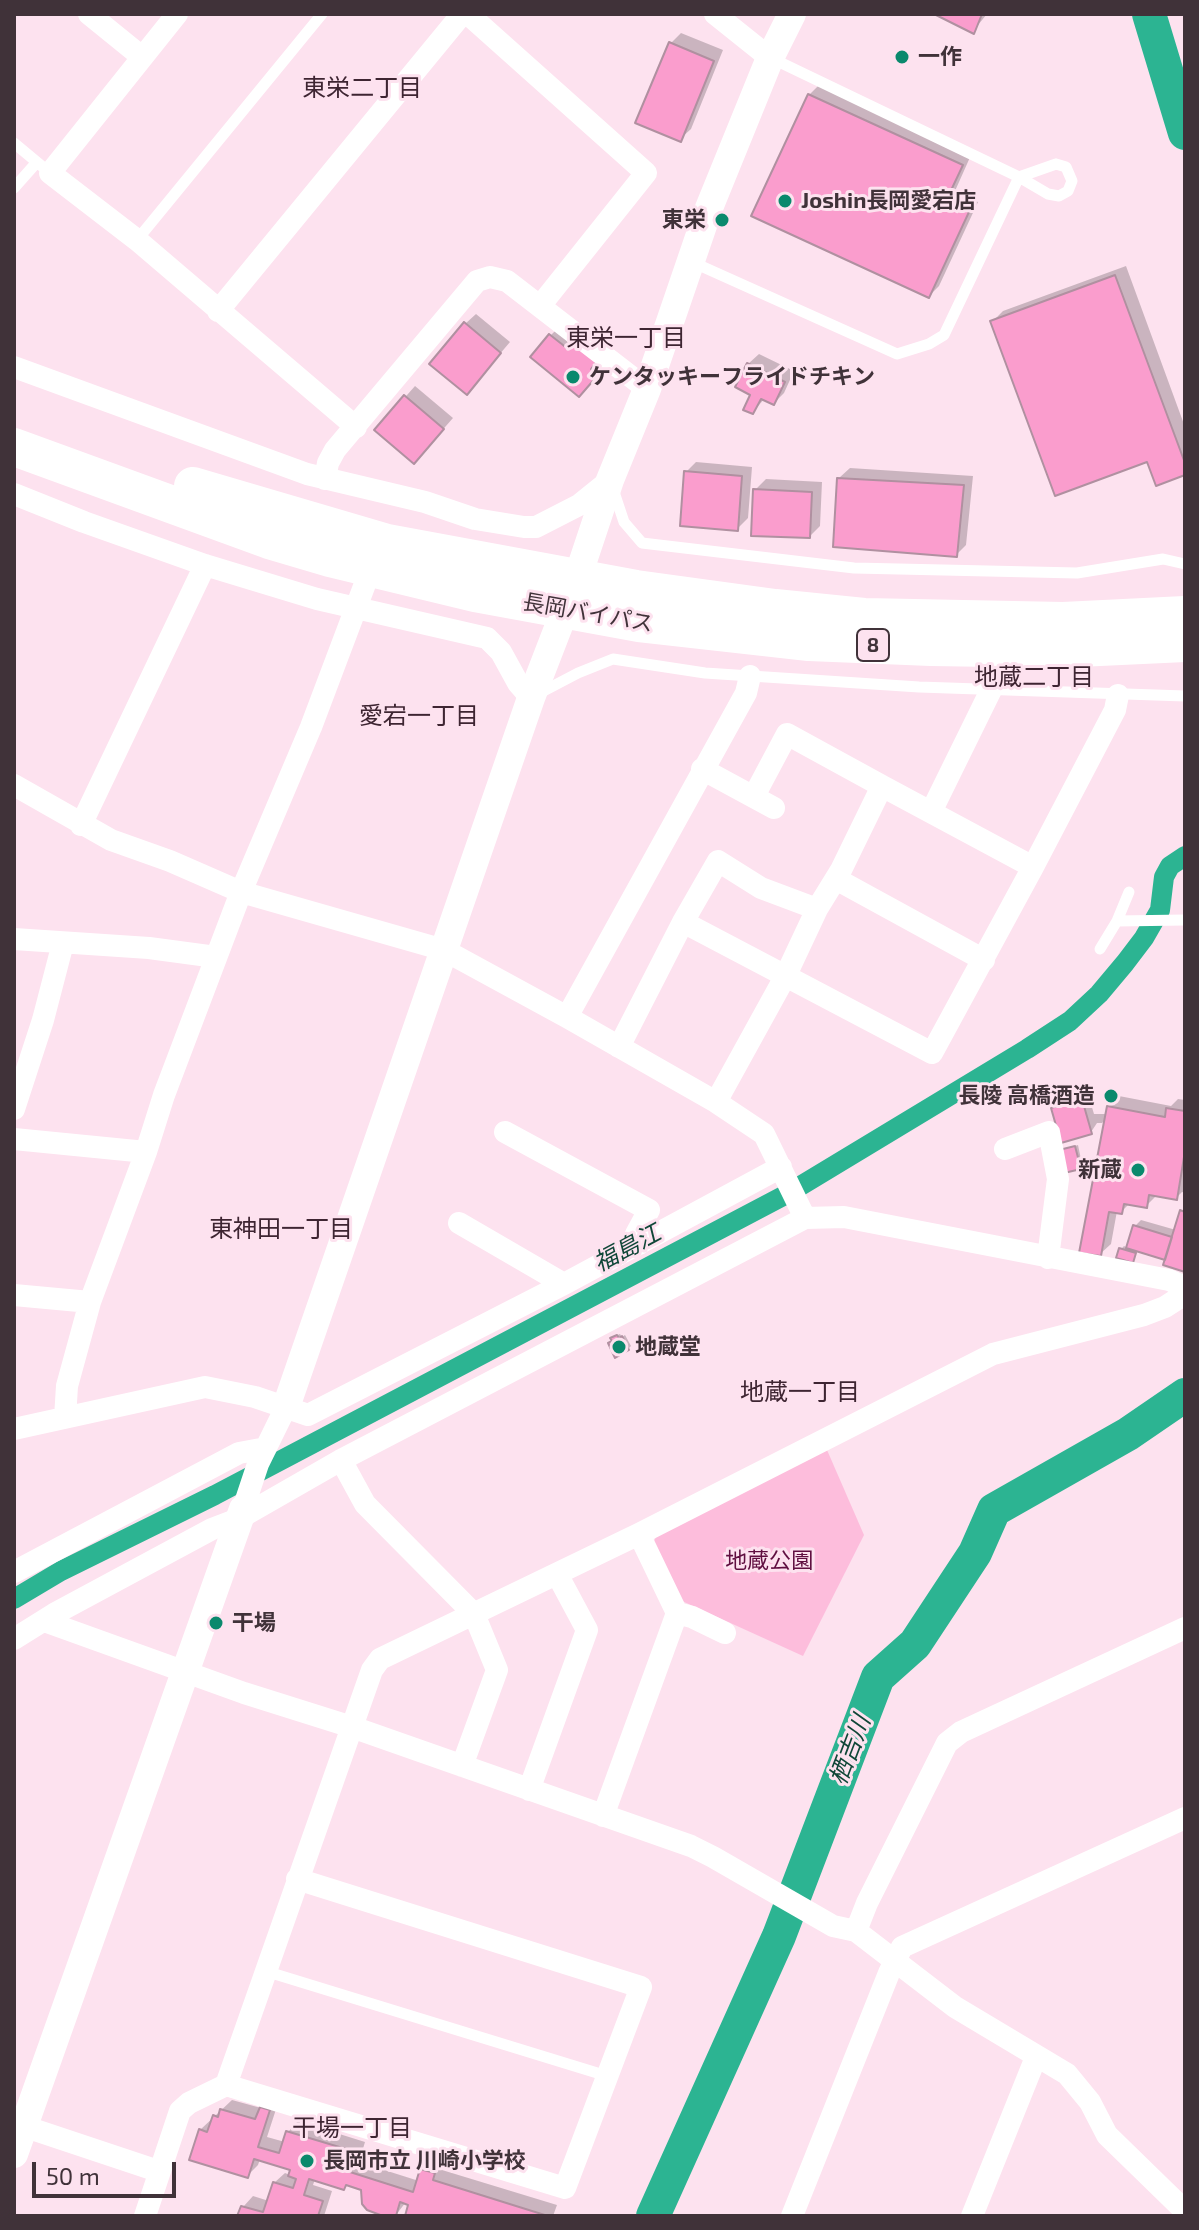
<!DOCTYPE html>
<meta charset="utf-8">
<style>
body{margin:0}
#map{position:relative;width:1199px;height:2230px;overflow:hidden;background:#fde2ef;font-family:"Exo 2",sans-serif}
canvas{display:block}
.frame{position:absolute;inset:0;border:16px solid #403239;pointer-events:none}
.scale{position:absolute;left:32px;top:2162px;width:144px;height:36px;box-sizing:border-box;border:4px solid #403239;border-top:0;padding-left:10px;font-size:24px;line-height:28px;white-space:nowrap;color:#403239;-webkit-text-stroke:6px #fde2ef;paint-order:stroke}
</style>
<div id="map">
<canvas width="1199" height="2230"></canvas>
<div class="frame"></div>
<div class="scale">50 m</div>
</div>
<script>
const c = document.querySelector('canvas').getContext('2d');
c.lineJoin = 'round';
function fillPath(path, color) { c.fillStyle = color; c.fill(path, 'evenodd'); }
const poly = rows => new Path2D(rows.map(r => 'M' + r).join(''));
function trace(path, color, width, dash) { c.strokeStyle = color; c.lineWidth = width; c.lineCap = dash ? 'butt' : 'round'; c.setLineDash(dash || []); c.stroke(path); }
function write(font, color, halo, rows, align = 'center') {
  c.font = font + ' "Exo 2","Noto Sans JP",sans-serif'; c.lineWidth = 6; c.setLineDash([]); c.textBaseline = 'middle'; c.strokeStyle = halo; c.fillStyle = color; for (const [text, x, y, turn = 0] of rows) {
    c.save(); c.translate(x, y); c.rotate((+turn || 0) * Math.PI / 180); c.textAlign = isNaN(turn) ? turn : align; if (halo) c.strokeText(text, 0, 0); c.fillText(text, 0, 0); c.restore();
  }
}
fillPath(poly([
 [827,1450,864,1535,803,1656,682,1601,652,1545,658,1533]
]), '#fdbddc');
fillPath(poly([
 [939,14,987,14,973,31],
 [681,33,723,50,691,129,680,139,671,43],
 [819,85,971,155,955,191,978,202,939,286,929,296,809,95],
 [1126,266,1185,427,1185,473,1148,460,993,321,1003,311],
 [476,314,510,342,476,382,465,324],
 [561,325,606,364,589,384,551,335],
 [759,354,794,371,784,393,774,403,765,398,753,412,748,364],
 [415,386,453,418,424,451,377,429],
 [696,462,752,467,748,518,737,529,686,472],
 [850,468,973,476,966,545,956,555,839,478],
 [766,479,822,482,820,526,810,536,755,490],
 [1088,1094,1094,1114,1107,1114,1109,1106,1119,1096,1171,1106,1178,1099,1185,1100,1185,1193,1182,1192,1176,1198,1156,1196,1146,1206,1130,1203,1121,1212,1117,1211,1111,1244,1100,1254,1106,1119,1102,1123,1097,1123,1091,1132,1053,1108,1060,1102],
 [1078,1145,1082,1164,1080,1167,1061,1151],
 [1185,1208,1185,1269,1169,1253,1138,1249,1133,1260,1121,1249,1124,1246,1128,1248,1135,1226,1141,1220,1176,1230],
 [620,1334,622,1337,625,1335,631,1346,628,1349,615,1336],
 [272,2098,279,2100,267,2137,285,2142,288,2132,298,2121,365,2142,359,2162,419,2181,422,2170,432,2160,444,2163,442,2170,557,2205,553,2216,407,2216,411,2203,406,2202,395,2216,392,2216,363,2188,348,2184,344,2188,315,2179,313,2185,332,2191,324,2216,240,2216,243,2207,253,2196,269,2201,274,2183,285,2173,290,2175,292,2169,260,2159,258,2165,248,2175,200,2130,232,2100,261,2108]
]), '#0003');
trace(poly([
 [14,1599,61,1571,215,1495,787,1194,1027,1049,1070,1021,1099,994,1125,963,1144,938,1160,910,1164,877,1170,866,1185,856]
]), '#2cb492', 20);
trace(poly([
 [1149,14,1185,133],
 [653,2216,779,1936,878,1677,915,1644,975,1553,994,1510,1128,1434,1185,1395]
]), '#2cb492', 34);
const building = poly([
 [934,14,982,14,974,34,934,14],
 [669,42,714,61,681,142,635,123,669,42],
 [808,94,963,165,946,201,969,212,929,298,751,216,808,94],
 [1115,275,1185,463,1185,475,1156,486,1147,462,1055,496,990,321,1115,275],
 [464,322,501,353,467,395,429,364,464,322],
 [549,334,568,349,574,342,597,361,591,369,598,375,579,397,530,357,549,334],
 [747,363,785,382,774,405,761,399,753,414,743,410,750,395,735,387,747,363],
 [404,395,444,429,414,464,374,430,404,395],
 [684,471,742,476,738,531,680,526,684,471],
 [837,478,964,485,957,557,833,547,837,478],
 [753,489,812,492,810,538,751,536,753,489],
 [1082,1099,1092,1134,1061,1143,1051,1108,1082,1099],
 [1107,1106,1165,1117,1166,1108,1185,1111,1185,1151,1177,1200,1149,1195,1147,1208,1124,1204,1122,1214,1109,1212,1101,1256,1079,1253,1107,1106],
 [1075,1146,1081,1169,1064,1173,1059,1150,1075,1146],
 [1180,1210,1185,1212,1185,1272,1163,1265,1180,1210],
 [1133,1225,1172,1237,1165,1260,1126,1248,1133,1225],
 [1119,1248,1136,1253,1133,1263,1116,1258,1119,1248],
 [617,1335,619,1338,622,1336,629,1350,615,1358,608,1343,612,1341,610,1338,617,1335],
 [260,2107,270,2110,258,2147,279,2153,286,2131,356,2152,350,2172,413,2192,420,2169,435,2173,433,2180,548,2216,405,2216,408,2205,400,2202,396,2216,383,2216,367,2210,362,2204,361,2190,346,2185,344,2190,309,2179,304,2195,323,2201,318,2216,237,2216,241,2206,263,2212,273,2182,293,2188,296,2179,288,2176,290,2170,254,2159,248,2178,189,2160,199,2129,207,2132,213,2115,218,2117,220,2109,255,2119,260,2107]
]);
fillPath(building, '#fa9dcd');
trace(building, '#b090a0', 2);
trace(poly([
 [14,143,50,173],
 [1056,164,1066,167,1072,181,1068,191,1059,196,1048,194,1019,177,1056,164],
 [14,188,37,162],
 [137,240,322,14],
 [692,262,897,354,929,344,944,335,1019,177,771,58],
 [613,489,624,522,642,543,854,568,1077,573,1163,559,1185,564],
 [538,694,578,673,613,659,705,673,919,687,1185,696],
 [1117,921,1129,892],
 [1100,949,1117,921,1185,920],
 [265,1971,607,2076]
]), '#fff', 11);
trace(poly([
 [89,14,142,57],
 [177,14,50,173,137,240,356,427],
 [468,14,646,173,540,306],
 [715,14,770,58],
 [218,311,462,14],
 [14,367,307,474,425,502,475,519,524,527,536,527,579,505,610,480],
 [325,479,328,463,335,450,477,281,490,277,507,281,647,389],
 [14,494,84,522,205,565,317,599,487,638,501,652,518,683,531,698],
 [702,769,774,808],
 [14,785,111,840,170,861,241,892,444,950,567,1017,716,1102,764,1134,805,1218],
 [754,796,787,734,882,786],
 [931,812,991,690],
 [81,825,205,565],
 [836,879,984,960],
 [683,922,932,1053,1033,867,1115,710,1118,695],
 [14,939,149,948,216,957],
 [567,1017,746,693,750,676],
 [619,1047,683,922,718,861,761,888,817,909],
 [716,1102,786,975,817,909,841,870,882,786,1033,867],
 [14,1109,43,1020,63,943],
 [505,1132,649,1210,636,1234,639,1244],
 [14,1139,146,1152],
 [1005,1149,1049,1132,1058,1179,1048,1258],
 [459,1223,564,1284],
 [14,1295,90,1302],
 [65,1418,67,1386,90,1302,146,1152,164,1095,241,892,311,727,371,568],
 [14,1429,205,1387,255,1397,308,1415,564,1284,781,1167],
 [341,1460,365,1504,474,1614,497,1670,462,1766],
 [243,1509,258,1464,286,1407],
 [14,1572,239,1453,266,1448],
 [677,1613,692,1617,725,1633],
 [44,1621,244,1693,352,1727,691,1846,713,1857,833,1926,856,1931,955,2007,1067,2074,1090,2102,1107,2135,1185,2211],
 [14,1639,54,1614,212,1529,238,1519,341,1460,805,1218,844,1217,1169,1280,1185,1287],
 [529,1790,587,1630,557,1574],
 [603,1816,677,1613,639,1534],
 [856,1931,867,1903,947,1743,961,1732,1185,1628],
 [226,2085,565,2188,641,1987,297,1879],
 [14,2123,158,2171],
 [145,2216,180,2111,189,2103,226,2085,372,1670,380,1659,639,1534,993,1354,1144,1315,1165,1307,1185,1294],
 [792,2216,889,1973,902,1947,1185,1818],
 [972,2216,1036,2057]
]), '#fff', 22);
trace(poly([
 [286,1407,531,698,577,579,610,480,647,389,709,208,770,58,792,14],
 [14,2154,243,1509]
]), '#fff', 28);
trace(poly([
 [14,447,269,540,330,558,475,593,639,623,809,642,931,647,1057,649,1185,643],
 [193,486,387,543,636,589,775,608,864,617,1063,621,1185,615]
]), '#fff', 38);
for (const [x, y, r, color] of [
 [902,57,8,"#0a896d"],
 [785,201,8,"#0a896d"],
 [722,220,8,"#0a896d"],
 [573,377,8,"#0a896d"],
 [1111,1096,8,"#0a896d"],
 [1138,1170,8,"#0a896d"],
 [619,1347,8,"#0a896d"],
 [216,1623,8,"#0a896d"],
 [307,2161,8,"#0a896d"]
]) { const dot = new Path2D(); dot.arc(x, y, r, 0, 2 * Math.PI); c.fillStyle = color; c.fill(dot); trace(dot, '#fde2ef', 3); }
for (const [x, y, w] of [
 [873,645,32]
]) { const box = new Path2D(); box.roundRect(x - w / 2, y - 16, w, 32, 6); c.fillStyle = '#fde2ef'; c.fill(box); trace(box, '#403239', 2); }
write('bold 20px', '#403239', null, [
 ["8",873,645]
]);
write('bold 22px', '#403239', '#fde2ef', [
 ["一作",918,57],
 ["Joshin長岡愛宕店",801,201],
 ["東栄",706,220,"right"],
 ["ケンタッキーフライドチキン",589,377],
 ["長陵 高橋酒造",1095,1096,"right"],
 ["新蔵",1122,1170,"right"],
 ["地蔵堂",635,1347],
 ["干場",232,1623],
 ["長岡市立 川崎小学校",323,2161]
], 'left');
write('22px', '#403239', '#fde2ef', [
 ["長岡バイパス",588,613,10]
]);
write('22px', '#600f41', '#fde2ef', [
 ["地蔵公園",769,1561]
]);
write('24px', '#3e2532', '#fde2ef', [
 ["東栄二丁目",362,88],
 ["東栄一丁目",626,338],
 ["地蔵二丁目",1034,677],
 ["愛宕一丁目",419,716],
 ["東神田一丁目",281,1229],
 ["地蔵一丁目",800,1392],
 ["干場一丁目",352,2128]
]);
write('italic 24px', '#104738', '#fde2ef', [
 ["福島江",627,1248,-28],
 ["栖吉川",850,1750,-69]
]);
</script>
